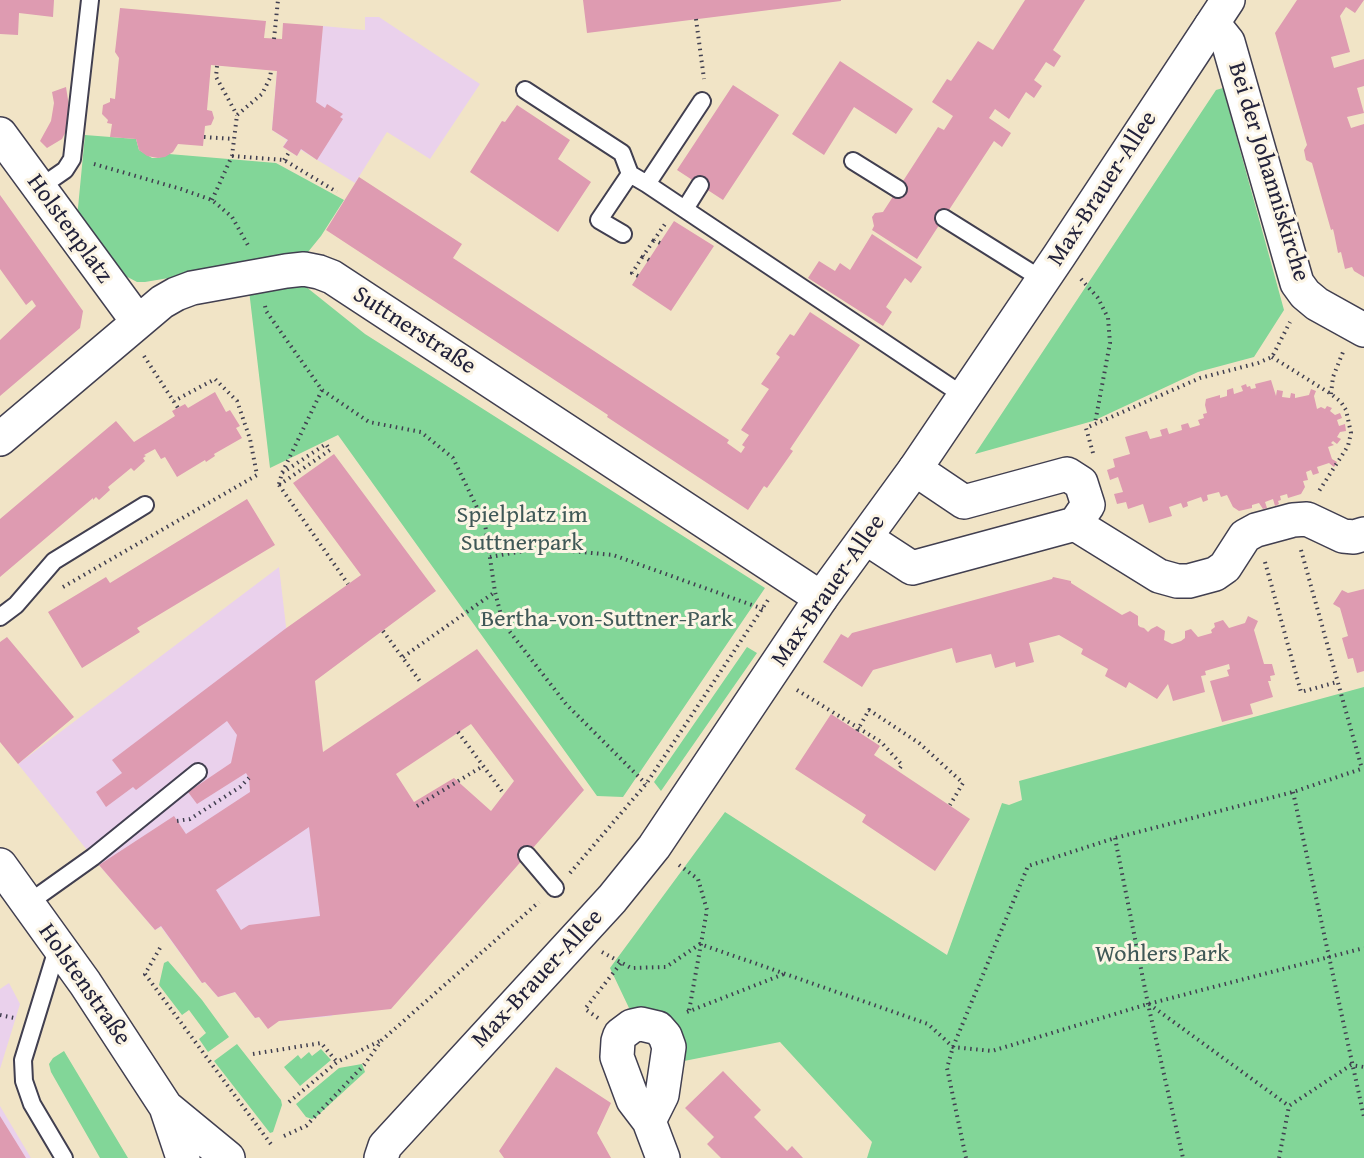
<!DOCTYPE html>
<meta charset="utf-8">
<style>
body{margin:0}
canvas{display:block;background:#f1e4c6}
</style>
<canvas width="1364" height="1158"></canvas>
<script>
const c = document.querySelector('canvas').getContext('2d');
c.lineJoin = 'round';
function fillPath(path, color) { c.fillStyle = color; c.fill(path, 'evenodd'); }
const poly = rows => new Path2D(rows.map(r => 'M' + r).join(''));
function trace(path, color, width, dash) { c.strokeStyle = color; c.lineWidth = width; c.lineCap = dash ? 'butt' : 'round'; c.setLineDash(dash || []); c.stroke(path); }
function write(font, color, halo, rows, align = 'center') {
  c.font = font + ' "Gentium Book Plus",serif'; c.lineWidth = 6; c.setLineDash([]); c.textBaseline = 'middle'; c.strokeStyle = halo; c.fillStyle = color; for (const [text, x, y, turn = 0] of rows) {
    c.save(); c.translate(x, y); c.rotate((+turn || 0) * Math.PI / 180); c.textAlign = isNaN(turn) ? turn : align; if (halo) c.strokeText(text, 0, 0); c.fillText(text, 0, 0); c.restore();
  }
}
fillPath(poly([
 [365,17,379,17,480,84,430,159,387,132,355,183,301,150,297,156,283,147,287,140,272,130,277,71,317,75,323,26,365,30],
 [279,567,332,1016,279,1021,259,1017,255,1018,235,992,218,997,205,982,202,983,161,927,155,930,99,865,18,764],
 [9,983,20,1004,0,1069,0,989],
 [0,1106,31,1158,0,1158]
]), '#ead1ec');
fillPath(poly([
 [1223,88,1284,310,1254,357,1198,372,1093,421,975,454,1216,90],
 [85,135,136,139,139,150,152,158,158,158,169,154,276,163,344,200,321,236,290,274,365,334,765,588,623,797,597,796,338,435,270,468,246,265,145,282,137,282,118,272,77,218],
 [747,647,757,653,661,791,654,782],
 [1364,687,1364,1158,867,1158,872,1142,780,1042,679,1062,674,1023,629,1008,610,968,725,812,947,955,1002,803,1009,805,1022,800,1019,781],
 [168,961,202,1000,229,1037,208,1052,199,1039,206,1033,189,1010,182,1015,159,985,164,963],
 [237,1044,281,1100,282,1105,273,1132,270,1133,214,1061],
 [321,1049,331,1060,300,1086,284,1067,298,1055,301,1059,309,1052,312,1056],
 [64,1051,128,1158,100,1158,51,1072,49,1064,53,1058],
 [362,1064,365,1072,316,1117,312,1119,306,1117,296,1104,339,1068]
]), '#82d698');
fillPath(poly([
 [0,0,54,0,53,17,19,13,18,35,0,34],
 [583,0,841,0,841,1,587,33],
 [1025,0,1085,0,1053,50,1061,56,1054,67,1046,62,1034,80,1042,86,1034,98,1026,92,1009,119,995,109,989,118,1011,133,1002,147,994,141,917,259,872,230,874,226,872,217,875,213,883,212,938,127,944,130,953,116,932,102,947,79,951,81,978,41,993,50],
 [1297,0,1364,0,1355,13,1346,7,1340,16,1350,52,1331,57,1334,68,1364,59,1364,86,1357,88,1364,113,1347,117,1351,128,1364,124,1364,277,1354,271,1352,267,1345,269,1341,252,1338,253,1334,233,1333,229,1331,230,1312,163,1306,160,1304,150,1307,145,1275,33],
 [120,8,266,21,264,38,282,39,283,23,323,26,316,102,325,108,327,104,343,114,340,117,343,119,317,160,301,149,297,156,283,147,288,140,272,130,277,71,211,65,207,110,212,111,214,118,211,125,205,126,203,146,178,144,173,152,165,157,158,158,147,156,139,150,136,139,110,137,112,124,107,123,108,120,102,114,103,105,110,102,110,98,115,99,119,58,115,52],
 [840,61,913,109,896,134,854,107,824,155,792,134],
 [733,85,779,115,723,200,677,170],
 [66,87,69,106,66,131,62,139,47,148,40,141,51,121,54,103,52,92],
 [517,105,570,140,558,159,591,182,558,232,470,172,502,121,505,122],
 [359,177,462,244,453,258,729,440,727,443,741,453,745,447,742,445,749,435,741,430,769,389,761,384,780,357,776,354,790,334,794,336,810,312,860,345,790,449,793,451,767,488,764,486,748,510,607,417,608,415,326,230],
 [0,195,83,311,80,328,0,396,0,340,36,306,32,300,26,305,0,269],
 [674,221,714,246,671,311,632,285],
 [872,234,922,267,911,283,905,278,886,307,892,312,883,326,808,278,819,261,835,271,840,263,850,270],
 [1271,380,1276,396,1277,390,1283,391,1282,397,1290,398,1291,393,1295,394,1295,398,1309,395,1311,389,1316,391,1314,396,1317,409,1321,407,1325,409,1327,406,1332,408,1330,411,1335,415,1340,413,1342,418,1337,420,1339,426,1345,424,1346,431,1340,432,1337,437,1341,439,1337,444,1333,441,1331,443,1334,445,1328,447,1332,459,1337,462,1334,467,1329,463,1317,467,1319,473,1313,475,1311,470,1306,472,1308,480,1303,481,1305,487,1301,494,1288,498,1287,494,1280,496,1281,500,1278,501,1279,504,1275,506,1273,499,1265,502,1267,508,1263,509,1259,503,1252,505,1252,508,1239,511,1233,507,1227,495,1221,497,1219,492,1207,495,1208,500,1203,502,1201,497,1187,502,1188,506,1183,508,1181,503,1169,507,1172,516,1149,523,1143,504,1128,509,1126,502,1117,504,1114,494,1123,492,1118,477,1110,480,1107,470,1115,467,1113,459,1130,454,1125,437,1147,431,1150,439,1162,436,1160,430,1167,428,1169,434,1182,430,1181,425,1188,423,1190,428,1200,425,1198,420,1204,418,1203,414,1207,413,1205,405,1206,399,1220,395,1220,398,1227,396,1227,390,1233,388,1234,394,1243,391,1241,386,1246,384,1247,387,1250,386,1251,389,1256,388,1255,384],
 [215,392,226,412,230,410,240,426,236,428,242,438,214,454,215,456,206,462,205,460,177,477,165,457,161,459,155,449,144,455,146,456,143,458,145,461,134,471,131,468,108,487,110,490,99,500,96,497,93,500,93,498,0,577,0,519,116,421,134,442,175,416,172,411,185,404,188,408],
 [334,454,436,591,315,681,323,752,477,649,584,790,391,1009,279,1021,268,1029,259,1017,255,1018,235,992,218,997,205,982,202,983,161,926,155,930,99,865,174,816,186,834,250,792,249,778,246,773,197,804,188,792,231,763,237,735,227,721,136,790,133,787,106,807,96,792,122,773,112,760,285,629,361,575,293,483],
 [471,724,514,781,491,811,454,778,414,802,396,774],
 [309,827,320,916,249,925,241,930,216,890],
 [247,499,275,545,137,628,140,632,82,668,48,612,106,577,110,583],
 [1053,577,1071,581,1071,583,1122,615,1130,611,1138,616,1138,625,1140,627,1144,628,1148,632,1151,629,1157,626,1165,631,1164,640,1172,644,1181,641,1185,638,1185,631,1191,629,1198,637,1212,633,1211,630,1215,627,1214,623,1223,620,1229,628,1245,623,1248,616,1258,621,1254,630,1264,664,1272,664,1275,675,1270,676,1271,681,1268,681,1273,697,1250,704,1253,714,1222,722,1210,681,1229,676,1227,670,1230,669,1229,664,1205,671,1206,675,1201,676,1205,692,1173,701,1168,684,1157,699,1129,682,1126,688,1105,676,1108,669,1081,654,1083,649,1059,635,1029,643,1034,662,1016,667,1015,662,995,668,991,654,956,663,952,648,873,670,862,687,823,662,841,634,848,638,852,633,1052,579],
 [1364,589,1364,671,1357,673,1353,658,1348,659,1342,638,1348,636,1340,608,1333,604,1342,590,1348,593],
 [7,637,74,717,18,764,0,742,0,642],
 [831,714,880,746,874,755,970,819,935,871,862,822,866,815,795,769],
 [556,1067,611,1103,597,1133,611,1158,504,1158,499,1151],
 [723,1071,761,1110,754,1117,787,1151,792,1146,803,1158,721,1158,707,1144,714,1137,685,1108],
 [0,1116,26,1158,0,1158]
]), '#de9bb1');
const lane = poly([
 [525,90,622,153,630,174,647,184],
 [702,101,647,184,964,396],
 [853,161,898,189],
 [39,188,65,170,72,159,90,0],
 [685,209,700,185],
 [944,218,1043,280],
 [623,234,599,220,630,174],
 [0,617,16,605,54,561,145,505],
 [527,855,555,888],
 [27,904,93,857,198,772],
 [58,946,23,1060,24,1081,32,1104,64,1158]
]);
const street = poly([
 [1211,26,1220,32,1228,42,1297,283,1305,294,1317,304,1364,330],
 [0,134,138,322],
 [0,439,162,302,176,294,192,288,286,271,304,269,319,272,332,277,821,598],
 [1075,524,1159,576,1177,581,1189,581,1215,574,1225,567,1245,536,1256,530,1293,520,1307,519,1343,536,1354,537,1364,534],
 [866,538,912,568,1075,524,1088,505,1081,483,1067,474,964,502,915,469],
 [649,1121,662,1095,669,1047,665,1036,658,1028,641,1024,632,1026,620,1035,618,1041,617,1057,633,1100,649,1121,663,1158]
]);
const secondary = poly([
 [0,865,85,983,166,1107,183,1158],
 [166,1107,228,1158],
 [381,1158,385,1146,612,899,654,847,821,598,915,469,1059,256,1228,0]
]);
trace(lane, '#413f50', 20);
trace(street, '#413f50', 36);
trace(secondary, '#413f50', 36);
trace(poly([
 [696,19,704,79],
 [274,39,278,0],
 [217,66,216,77,237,115],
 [204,137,234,139],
 [232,156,284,160,337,192],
 [284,160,290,151],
 [94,164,181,189,212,200,232,217,249,247],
 [212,200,232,156,237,115,262,94,270,78,271,71],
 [660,243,654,240,665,224],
 [649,260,643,256,654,240],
 [638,276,632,273,643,256],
 [1081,279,1098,298,1108,318,1110,343,1095,423],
 [265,306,266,311,322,390,369,422,421,432,453,458,485,524,495,592,503,623,566,704,646,784],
 [144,356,178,408],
 [1272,357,1331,394,1341,402,1346,410,1351,433,1348,446,1319,491],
 [1331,394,1333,377,1343,352],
 [1093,453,1086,428,1200,378,1258,363,1272,357,1290,322],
 [279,484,282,473,322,390],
 [279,485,330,450,326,444,282,473],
 [279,485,348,584],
 [1301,550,1362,769],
 [490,557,540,548,613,555,763,609],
 [1265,562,1301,692,1337,682],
 [63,587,257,475,250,439,237,401,215,379,174,401],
 [383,631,422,684],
 [403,657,495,592],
 [797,690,881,742,902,765,898,771],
 [857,731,869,710,919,743,963,783,950,805],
 [458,732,504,794],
 [1293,792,1364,1117],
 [417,806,483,766],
 [177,821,190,819,240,787,249,778],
 [1115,838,1148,1004,1183,1158],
 [679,865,698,879,707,910,689,1011],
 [570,873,646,784,768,600],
 [160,948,145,974,273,1147],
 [602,952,631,968,666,967,700,944,928,1024,953,1047,992,1051,1148,1004,1364,948],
 [1149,1004,1289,1106],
 [687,1012,784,974],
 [0,1015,14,1018],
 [598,1018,585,1009,621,963],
 [253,1054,321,1043,337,1062],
 [289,1102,337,1062,380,1041],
 [284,1136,306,1126,364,1065,382,1040,539,902],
 [966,1158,947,1068,953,1047,1028,866,1115,838,1293,792,1364,768],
 [1279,1158,1289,1106,1351,1065,1364,1067]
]), '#413f50', 4, [1.5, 4.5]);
trace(lane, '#fff', 16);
trace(street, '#fff', 33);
trace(secondary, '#fff', 33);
write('24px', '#22223b', '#fcf5e5', [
 ["Bei der Johanniskirche",1268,172,73],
 ["Max-Brauer-Allee",1103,189,-57],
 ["Holstenplatz",69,229,54],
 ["Suttnerstraße",414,331,33],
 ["Max-Brauer-Allee",829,591,-55],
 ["Max-Brauer-Allee",538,979,-47],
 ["Holstenstraße",84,985,55]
]);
write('24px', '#3f5857', '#fcf5e5', [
 ["Spielplatz im",522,516],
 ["Suttnerpark",522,544],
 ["Bertha-von-Suttner-Park",607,620],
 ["Wohlers Park",1162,955]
]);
</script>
